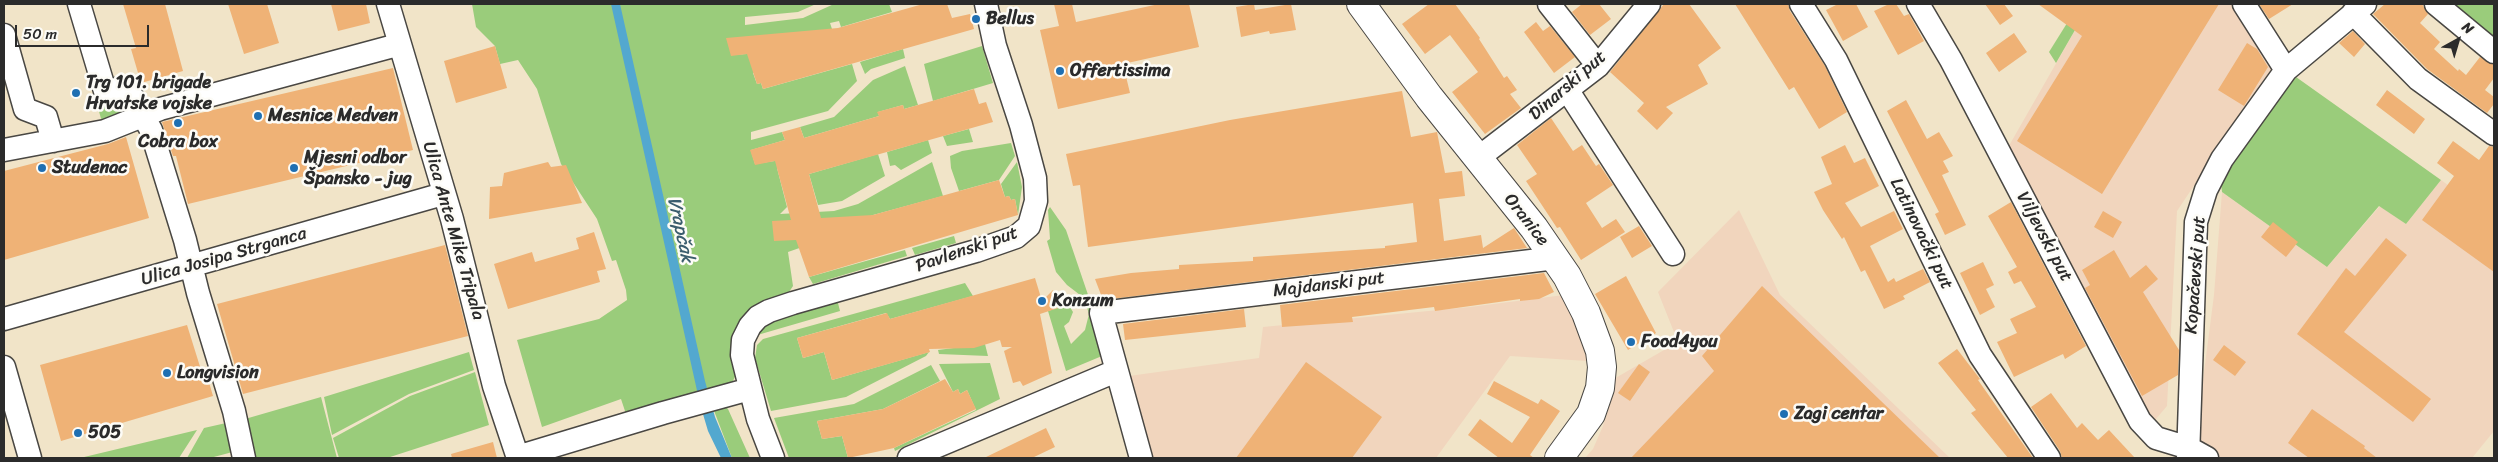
<!DOCTYPE html>
<meta charset="utf-8">
<style>
body{margin:0}
#map{position:relative;width:2498px;height:462px;overflow:hidden;background:#f1e4c8;font-family:Sriracha,sans-serif}
canvas{display:block}
.frame{position:absolute;inset:0;border:5px solid #2b2b2b;pointer-events:none}
.north{position:absolute;left:2433px;top:15px;width:50px;height:50px;-webkit-text-stroke:4px #fdfcf7;paint-order:stroke;rotate:39deg;font-size:14px;font-weight:700;line-height:20px;text-align:center;color:#2b2b2b}
.north::after{content:'';display:block;margin:auto;width:18px;height:22px;background:#2b2b2b;clip-path:polygon(50% 0,100% 100%,50% 72%,0 100%)}
.scale{position:absolute;left:15px;top:25px;width:134px;height:22px;box-sizing:border-box;border:2px solid #2b2b2b;border-top:0;padding-left:6px;font-size:15px;line-height:18px;white-space:nowrap;color:#2b2b2b;-webkit-text-stroke:4px #fdfcf7;paint-order:stroke}
</style>
<div id="map">
<canvas width="2498" height="462"></canvas>
<div class="frame"></div>
<div class="north">N</div>
<div class="scale">50 m</div>
</div>
<script>
const c = document.querySelector('canvas').getContext('2d');
c.lineJoin = 'round';
function fillPath(path, color) { c.fillStyle = color; c.fill(path, 'evenodd'); }
const poly = rows => new Path2D(rows.map(r => 'M' + r).join(''));
function trace(path, color, width, dash) { c.strokeStyle = color; c.lineWidth = width; c.lineCap = dash ? 'butt' : 'round'; c.setLineDash(dash || []); c.stroke(path); }
function write(font, color, halo, rows, align = 'center') {
  c.font = font + ' Sriracha,sans-serif'; c.lineWidth = 5; c.setLineDash([]); c.textBaseline = 'middle'; c.strokeStyle = halo; c.fillStyle = color; for (const [text, x, y, turn = 0] of rows) {
    c.save(); c.translate(x, y); c.rotate((+turn || 0) * Math.PI / 180); c.textAlign = isNaN(turn) ? turn : align; if (halo) c.strokeText(text, 0, 0); c.fillText(text, 0, 0); c.restore();
  }
}
fillPath(poly([
 [2090,4,2237,4,2276,63,2177,211,2167,406,2150,426,1998,152,2010,144],
 [2441,180,2494,219,2494,431,2472,458,2221,458,2198,441,2196,434,2214,295,2222,192,2327,267,2380,206,2406,224],
 [1739,210,1780,295,1950,458,1585,458,1593,449,1603,426,1608,410,1612,380,1678,342,1658,292],
 [1564,295,1587,353,1587,361,1510,356,1436,458,1150,458,1129,376,1259,358,1263,327,1470,307]
]), '#f1d5bd');
fillPath(poly([
 [472,4,816,4,798,12,745,17,745,25,803,18,834,4,889,4,892,12,841,27,839,21,830,23,832,29,731,55,762,53,785,64,753,73,757,84,761,83,763,89,852,64,857,81,828,111,751,132,751,140,782,132,785,140,751,150,755,164,781,160,777,168,787,207,780,214,834,211,858,204,932,162,943,196,873,215,806,240,808,245,788,252,793,286,787,295,768,301,733,381,719,389,626,414,621,399,542,427,517,340,599,319,627,300,626,290,616,260,612,261,597,219,561,164,537,89,518,60,500,64,495,46,476,27],
 [2079,4,2090,4,2056,63,2049,52],
 [2453,4,2494,4,2494,37],
 [982,46,993,83,933,101,924,64],
 [903,49,905,58,871,69,865,74,860,62],
 [905,66,918,105,904,109,903,105,878,112,879,116,804,138,800,127,834,117,873,80],
 [2296,77,2441,180,2406,224,2379,206,2327,267,2222,192,2221,183,2237,152],
 [124,94,130,114,102,122,96,101],
 [969,129,973,142,947,146,943,136],
 [928,140,932,153,901,170,895,165,890,166,887,152],
 [1011,143,1015,156,999,180,959,191,951,168,950,156,962,151],
 [878,154,885,176,842,201,818,205,809,174],
 [1017,162,1022,187,1018,215,1015,199,1011,200,1009,196,1005,197,1001,184],
 [1050,207,1066,230,1101,333,1102,356,1066,371,1048,311,1058,308,1055,297,1068,304,1073,312,1069,322,1064,326,1071,344,1085,330,1089,314,1084,298,1067,285,1056,272,1047,241,1050,239,1048,210],
 [954,236,956,243,915,255,912,248],
 [905,250,907,256,813,284,809,277],
 [965,283,973,296,890,319,886,313,797,338,803,358,824,352,832,380,929,352,926,356,846,397,771,411,755,358,757,345,763,339],
 [837,299,840,311,754,336,770,319],
 [985,344,988,356,939,354,938,350],
 [469,352,474,370,409,394,332,435,324,397],
 [990,363,1000,399,895,451,894,448,976,410,967,390,960,394,958,389,953,392,939,364],
 [931,365,940,381,883,409,817,421,822,439,842,436,848,458,789,458,774,418,854,404],
 [475,372,489,425,387,458,339,458,333,438,410,396],
 [321,397,337,458,254,458,245,419],
 [725,406,728,409,750,458,732,458,713,408],
 [235,421,244,449,210,458,187,458,204,428],
 [197,430,179,458,80,458]
]), '#9acc7b');
fillPath(poly([
 [611,4,620,4,705,381,715,417,732,458,721,458,708,431,700,404]
]), '#53a8cf');
fillPath(poly([
 [123,4,165,4,183,71,141,83,131,49,136,48],
 [228,4,267,4,279,43,244,54],
 [331,4,366,4,370,23,338,31],
 [923,4,947,4,952,18,970,14,974,29,763,89,761,83,757,84,747,54,731,56,726,38,838,28],
 [1054,4,1072,4,1076,22,1159,4,1189,4,1199,47,1123,64,1130,93,1058,109,1040,30,1059,26],
 [1254,4,1255,10,1291,4,1296,30,1270,34,1269,31,1241,37,1236,7],
 [1429,4,1455,4,1480,38,1479,39,1504,78,1507,76,1517,90,1510,94,1521,108,1485,134,1452,92,1478,72,1450,35,1425,54,1402,24],
 [1582,4,1599,4,1611,19,1590,35,1572,12],
 [1664,4,1689,4,1721,48,1698,65,1708,84,1666,107,1673,113,1657,130,1637,111,1644,103,1610,72],
 [1735,4,1788,4,1790,11,1825,66,1847,112,1819,129,1794,87,1789,90],
 [1838,4,1856,4,1868,27,1843,41,1826,10],
 [1889,4,1896,4,1904,16,1909,14,1924,41,1898,55,1874,11],
 [1985,4,2004,4,2013,16,2000,25],
 [2038,4,2219,4,2102,194,2017,141,2082,36],
 [2259,4,2293,4,2269,19],
 [2385,4,2422,4,2428,14,2420,23,2440,42,2434,49,2458,71,2459,69,2466,75,2480,57,2494,65,2494,78,2485,90,2494,97,2494,104,2487,113,2427,69,2373,14],
 [1536,22,1543,31,1550,26,1575,57,1554,73,1524,32],
 [2353,31,2365,44,2354,57,2339,43],
 [2014,33,2027,52,1999,72,1986,53],
 [2247,43,2257,49,2268,67,2244,106,2218,90],
 [495,46,507,88,456,103,444,61],
 [393,68,413,150,188,204,176,156,173,156,162,122],
 [974,89,979,104,986,102,993,122,809,174,821,218,873,215,999,180,1005,197,1009,196,1011,200,1015,199,1018,215,809,277,796,240,774,241,772,221,791,220,775,161,755,165,750,150,785,140,782,132,800,127,804,138,879,116,877,112,903,105,904,109],
 [2387,90,2425,119,2414,134,2376,105],
 [1402,91,1411,137,1437,132,1445,173,1462,171,1465,196,1439,199,1444,241,1481,235,1483,248,1514,228,1527,248,1103,300,1095,279,1131,273,1179,269,1179,265,1253,261,1253,257,1385,248,1385,246,1417,242,1413,203,1088,247,1080,185,1073,186,1066,154,1230,120],
 [1906,100,1927,139,1939,132,1953,156,1943,161,1949,172,1942,175,1966,225,1945,235,1935,214,1939,212,1887,111],
 [1551,118,1573,151,1582,145,1596,166,1599,164,1613,185,1586,203,1602,228,1616,219,1625,232,1581,260,1560,227,1557,228,1526,181,1537,174,1517,145],
 [126,137,149,218,4,260,4,171,108,144],
 [2453,141,2479,160,2489,146,2494,147,2494,272,2422,220,2454,176,2437,163],
 [1845,145,1854,163,1865,158,1879,186,1845,203,1861,227,1894,211,1903,229,1870,246,1888,282,1894,278,1896,282,1923,269,1930,282,1903,296,1905,299,1884,309,1865,270,1861,272,1844,237,1842,239,1823,210,1814,192,1832,184,1821,157],
 [548,162,551,167,566,165,582,203,489,219,490,187,502,186,504,173],
 [2011,202,2086,346,2065,359,2063,354,2014,377,1997,342,2017,333,2010,319,2036,307,2021,281,2014,284,2008,272,2017,267,1988,216],
 [2103,211,2122,222,2113,238,2094,227],
 [2273,222,2298,242,2286,257,2261,237],
 [1639,226,1652,246,1632,258,1620,237],
 [594,232,606,269,597,271,600,282,508,309,494,264,532,252,535,262,579,249,576,238],
 [2386,238,2407,255,2344,332,2431,399,2413,422,2297,334,2346,268,2355,276],
 [445,245,468,336,243,394,217,304],
 [2114,250,2130,278,2146,265,2158,279,2143,292,2179,350,2178,375,2142,396,2085,288,2090,285,2082,270],
 [1983,262,1994,285,1986,289,1995,307,1980,315,1960,273],
 [1544,273,1554,292,1539,299,1520,301,1520,299,1435,311,1434,307,1352,317,1353,322,1282,327,1280,305],
 [1626,276,1656,333,1628,350,1595,294],
 [1035,278,1042,301,1053,290,1058,308,1040,314,1052,373,1023,386,1020,381,1013,383,1004,351,1012,347,1002,347,1000,340,974,348,929,349,930,352,832,380,824,352,803,358,797,338,887,313,890,319],
 [1762,286,1940,458,1631,458,1714,371,1702,356],
 [1244,309,1246,327,1125,340,1123,324],
 [187,325,202,373,206,372,213,396,61,441,40,365],
 [2224,345,2246,362,2235,376,2213,360],
 [1957,349,1980,379,1978,380,2033,458,2008,458,1971,413,1976,410,1938,363],
 [1306,362,1382,417,1352,458,1236,458],
 [1639,364,1650,372,1630,401,1618,393],
 [945,379,953,392,958,389,960,394,967,390,976,409,894,448,848,458,842,436,822,439,817,421,883,409],
 [1494,381,1538,404,1541,399,1560,411,1530,455,1534,458,1499,458,1468,435,1480,419,1512,443,1530,417,1487,394],
 [2051,393,2077,428,2082,423,2098,440,2109,430,2135,458,2062,458,2060,451,2031,407],
 [2312,409,2365,446,2364,448,2377,458,2309,458,2288,443],
 [1046,428,1055,447,1032,458,984,458],
 [493,442,497,458,452,458,451,454]
]), '#efb276');
const minor = poly([
 [79,4,105,91,127,87,151,130,185,240,198,293,234,411,244,458],
 [388,4,452,219,494,386,518,458],
 [1549,4,1598,66],
 [1801,4,1836,60,1980,355,2049,458],
 [1918,4,1951,60,2140,421,2156,438,2189,448,2207,458],
 [2244,4,2286,70],
 [2436,4,2494,52],
 [2353,13,2418,79,2494,134],
 [4,35,25,109,46,117,53,141],
 [1568,91,1673,254],
 [4,150,105,131,160,109,390,47],
 [1478,158,1598,66,1649,4],
 [4,319,443,194],
 [4,367,30,458],
 [517,457,663,413,750,389],
 [773,458,758,419,742,355,743,340,750,326,758,317,769,311,793,303,976,251,1016,237,1029,226,1036,201,1035,178,1021,125,995,46,986,4],
 [909,458,1116,371],
 [1141,458,1101,313,1556,258],
 [2188,458,2196,222,2206,190,2222,159,2286,70,2365,4]
]);
const major = poly([
 [1361,4,1429,97,1534,228,1567,276,1586,313,1600,351,1602,367,1600,388,1591,414,1559,458]
]);
trace(minor, '#494743', 25);
trace(major, '#494743', 30);
trace(minor, '#fff', 22);
trace(major, '#fff', 28);
for (const [x, y, r, color] of [
 [976,19,5,"#1f6fb2"],
 [1060,71,5,"#1f6fb2"],
 [76,93,5,"#1f6fb2"],
 [258,116,5,"#1f6fb2"],
 [178,123,5,"#1f6fb2"],
 [42,168,5,"#1f6fb2"],
 [294,168,5,"#1f6fb2"],
 [1042,301,5,"#1f6fb2"],
 [1631,342,5,"#1f6fb2"],
 [167,373,5,"#1f6fb2"],
 [1784,414,5,"#1f6fb2"],
 [78,433,5,"#1f6fb2"]
]) { const dot = new Path2D(); dot.arc(x, y, r, 0, 2 * Math.PI); c.fillStyle = color; c.fill(dot); trace(dot, '#fdfcf7', 2); }
write('bold 18px', '#2b2b2b', '#fdfcf7', [
 ["Bellus",986,19],
 ["Offertissima",1070,71],
 ["Trg 101. brigade",86,83],
 ["Hrvatske vojske",86,104],
 ["Mesnice Medven",268,116],
 ["Cobra box",178,142,"center"],
 ["Mjesni odbor",304,158],
 ["Špansko - jug",304,179],
 ["Studenac",52,168],
 ["Konzum",1052,301],
 ["Food4you",1641,342],
 ["Longvision",177,373],
 ["Zagi centar",1794,414],
 ["505",88,433]
], 'left');
write('18px', '#2b2b2b', '#fdfcf7', [
 ["Dinarski put",1568,86,-41],
 ["Oranice",1526,220,52],
 ["Ulica Ante Mike Tripala",453,231,74],
 ["Latinovački put",1921,234,64],
 ["Viljevski put",2044,237,62],
 ["Pavlenski put",967,250,-19],
 ["Ulica Josipa Strganca",224,257,-16],
 ["Kopačevski put",2196,275,-86],
 ["Majdanski put",1329,285,-7]
]);
write('italic 19px', '#3b5d6d', '#fdfcf7', [
 ["Vrapčak",680,230,77]
]);
</script>
